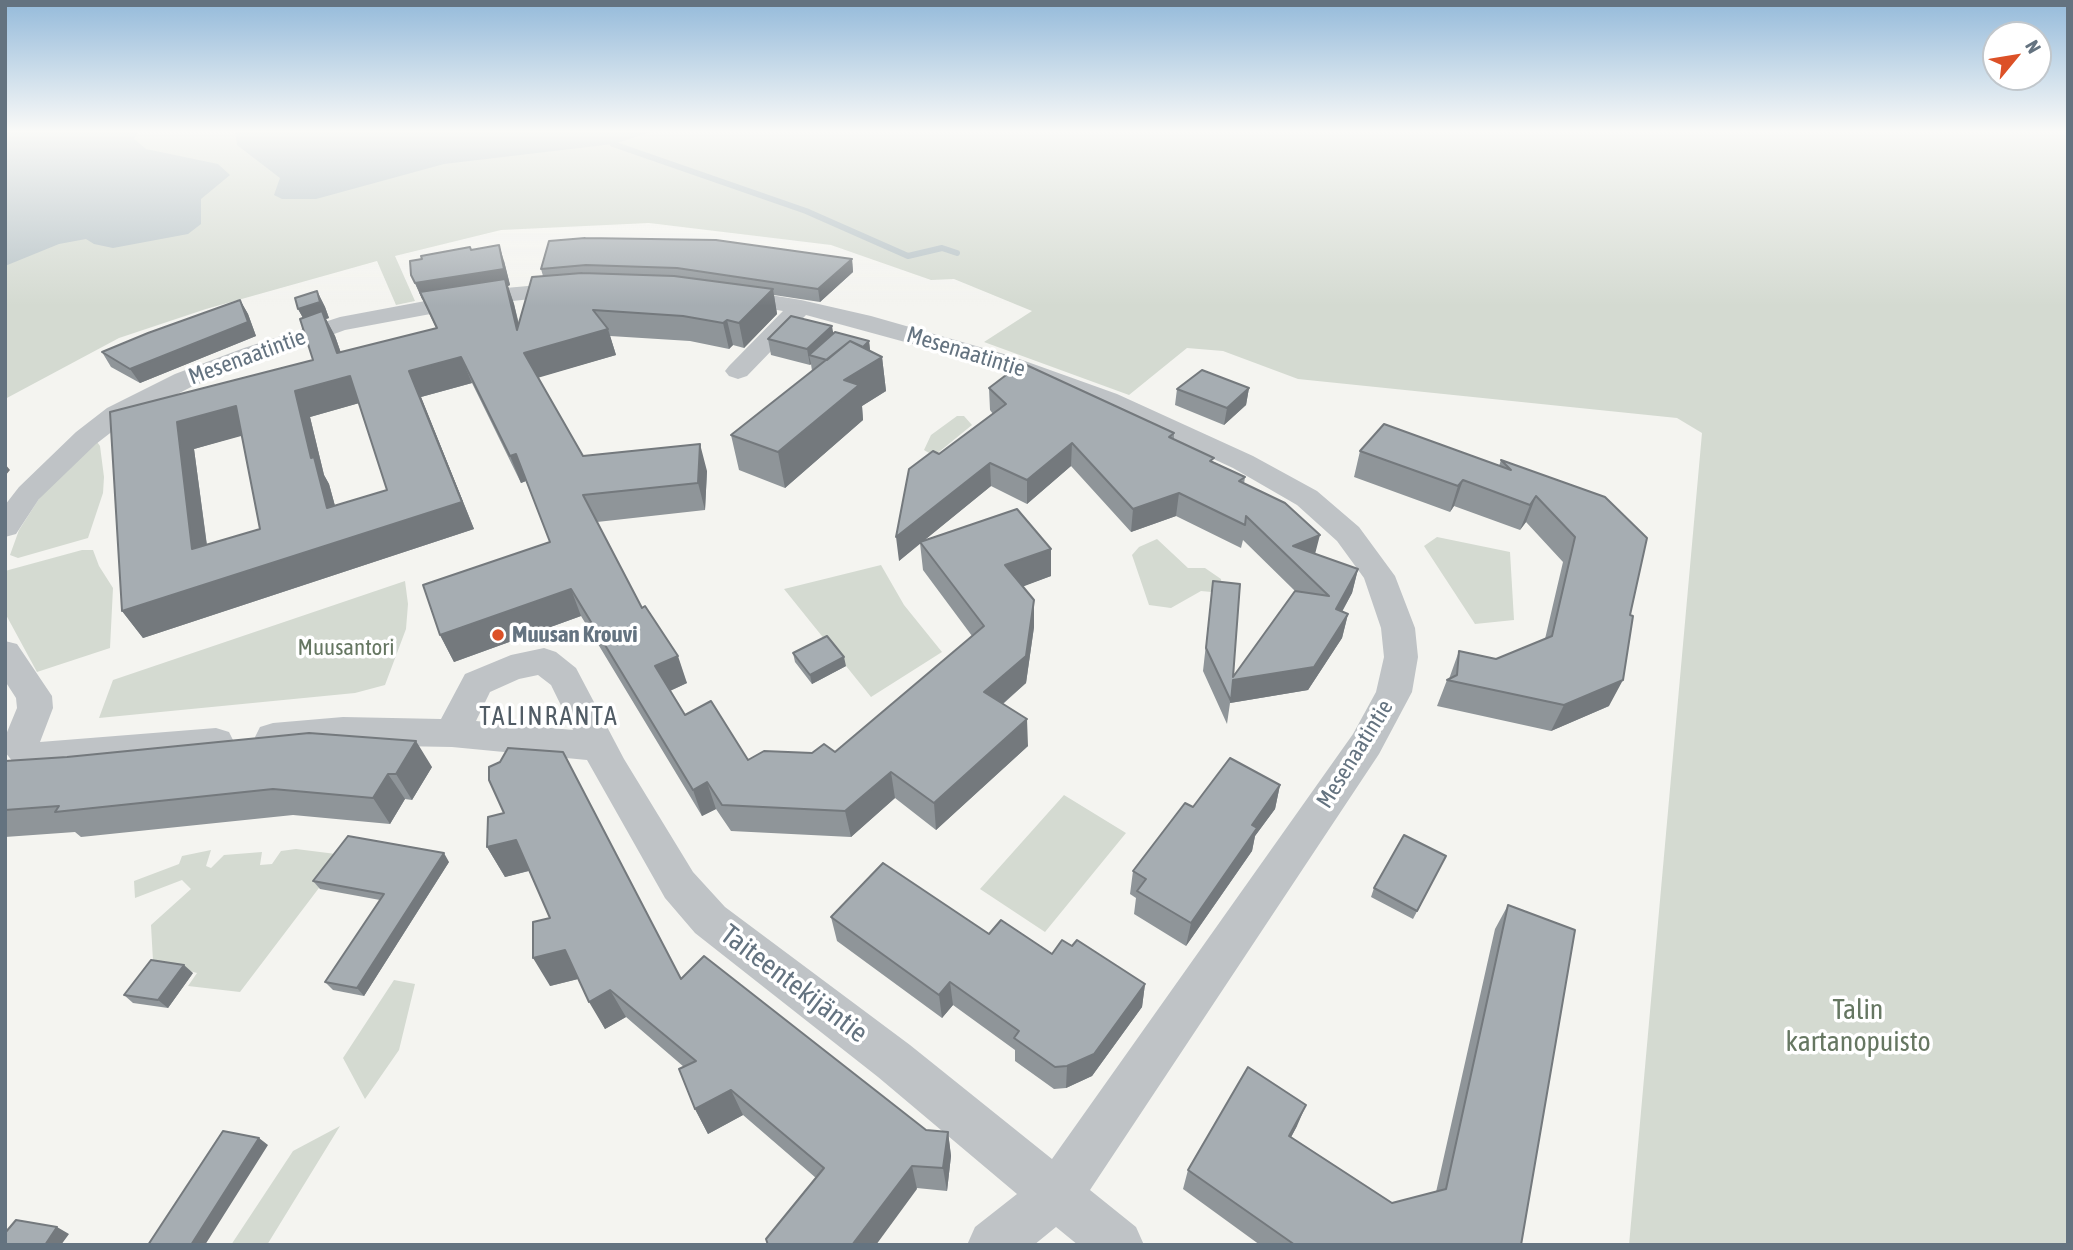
<!DOCTYPE html>
<meta charset="utf-8">
<style>
body{margin:0}
#map{position:relative;width:2073px;height:1250px;overflow:hidden;background:#f4f4f0;font-family:"Asap Condensed",sans-serif}
canvas{display:block}
.frame{position:absolute;inset:0;border:7px solid #647380;pointer-events:none}
.north{position:absolute;left:1982px;top:21px;width:70px;height:70px;box-sizing:border-box;background:#fff;border:2px solid #c1c7cc;border-radius:50%;rotate:60deg;font-size:19px;font-weight:700;line-height:28px;text-align:center;color:#647380}
.north::after{content:'';display:block;margin:auto;width:24px;height:32px;background:#dc5127;clip-path:polygon(50% 0,100% 100%,50% 72%,0 100%)}
</style>
<div id="map">
<canvas width="2073" height="1250"></canvas>
<div class="frame"></div>
<div class="north">N</div>
</div>
<script>
const c = document.querySelector('canvas').getContext('2d');
c.lineJoin = 'round';
function fillPath(path, color) { c.fillStyle = color; c.fill(path, 'evenodd'); }
const poly = rows => new Path2D(rows.map(r => 'M' + r).join(''));
function trace(path, color, width, dash) { c.strokeStyle = color; c.lineWidth = width; c.lineCap = dash ? 'butt' : 'round'; c.setLineDash(dash || []); c.stroke(path); }
function write(font, color, halo, rows, align = 'center') {
  c.font = font + ' "Asap Condensed",sans-serif'; c.lineWidth = 7; c.setLineDash([]); c.textBaseline = 'middle'; c.strokeStyle = halo; c.fillStyle = color; for (const [text, x, y, turn = 0] of rows) {
    c.save(); c.translate(x, y); c.rotate((+turn || 0) * Math.PI / 180); c.textAlign = isNaN(turn) ? turn : align; if (halo) c.strokeText(text, 0, 0); c.fillText(text, 0, 0); c.restore();
  }
}
fillPath(poly([
 [79,131,2068,131,2068,1245,1629,1245,1702,433,1677,418,1298,379,1223,351,1187,348,1129,395,984,342,1032,311,954,279,931,280,831,245,649,223,501,230,395,256,415,301,396,305,377,261,206,309,119,338,5,399,5,255],
 [957,416,964,416,972,425,934,456,924,450,931,435],
 [95,439,100,446,104,477,103,493,88,538,18,558,10,555,19,530,44,491],
 [1437,537,1510,552,1514,620,1475,624,1424,546],
 [1157,539,1188,568,1205,568,1221,579,1222,593,1201,591,1171,608,1149,605,1132,555,1139,547],
 [82,550,93,550,99,566,113,588,110,648,37,672,5,613,5,571],
 [881,565,904,605,942,652,871,697,784,589],
 [405,581,408,604,406,629,385,685,355,693,99,718,113,680],
 [1064,795,1126,833,1045,932,980,889],
 [296,849,344,855,240,992,188,986,197,973,153,961,151,925,191,889,182,880,135,898,134,881,179,864,182,856,211,850,206,866,211,868,224,855,262,852,260,865,272,864,281,851],
 [394,980,415,984,399,1050,365,1099,343,1058],
 [340,1126,267,1245,231,1245,293,1151]
]), '#d4dad1');
fillPath(poly([
 [5,131,139,131,134,139,146,149,218,164,230,175,201,199,201,224,188,234,113,248,94,244,86,239,59,244,5,266],
 [235,131,655,131,613,144,444,164,316,199,282,199,274,195,280,178,237,145]
]), '#b6c2c6');
trace(poly([
 [613,144,806,211,908,256,942,248,957,253]
]), '#b6c2c6', 6);
fillPath(poly([
 [571,282,579,284,583,289,579,294,484,304,345,330,193,386,127,420,96,444,39,499,16,534,5,537,5,505,19,487,76,432,107,408,175,374,244,348,340,317,484,290,571,282],
 [733,289,801,300,871,316,1011,356,1117,394,1253,456,1317,491,1359,527,1395,576,1415,628,1418,657,1412,692,1379,754,1090,1190,1136,1227,1144,1245,1078,1245,1056,1227,1034,1245,967,1245,975,1227,1017,1194,878,1077,695,933,665,898,587,760,452,747,343,745,273,751,260,747,255,737,260,727,273,723,343,717,441,719,465,674,511,655,544,648,556,652,576,668,624,759,693,872,725,907,910,1045,1052,1159,1353,734,1376,692,1384,657,1381,628,1364,578,1337,541,1297,505,1233,468,1099,406,993,366,806,315,747,376,738,379,729,376,725,371,729,366,783,311,725,301,721,296,725,291,733,289],
 [538,675,551,685,573,730,476,721,490,692,519,679,538,675],
 [5,641,17,644,52,696,53,708,40,742,216,728,229,732,234,742,229,752,216,756,30,772,17,767,5,752,5,737,17,708,16,698,5,681,5,641]
]), '#bfc3c6');
fillPath(poly([
 [549,241,852,259,853,272,820,302,774,295,777,314,744,348,733,345,729,349,690,341,610,336,616,355,538,377,583,456,707,471,705,510,597,522,642,608,687,683,670,691,685,715,748,760,812,753,835,752,972,636,923,570,920,543,899,561,939,454,993,414,990,410,989,388,1174,433,1174,439,1214,462,1245,477,1244,484,1316,554,1358,569,1352,593,1342,612,1348,614,1342,638,1308,690,1230,703,1227,724,1203,671,1213,581,1233,677,1295,591,1243,540,1241,548,1176,516,1131,532,1071,466,1027,504,991,486,922,542,1051,576,1023,586,1034,627,1026,683,1003,704,1028,746,936,830,895,798,851,837,731,831,716,809,702,816,581,616,454,662,440,635,550,542,526,481,521,483,472,383,421,397,474,529,143,638,122,611,110,412,313,360,303,318,298,309,317,291,325,307,329,318,326,319,335,336,341,353,436,328,411,275,422,259,470,247,472,250,504,261,510,285,508,286,514,304,519,324,543,276,541,269],
 [359,403,387,490,335,506,329,484,324,475,310,417],
 [242,435,260,529,207,545,194,449],
 [240,300,248,314,256,336,140,383,111,367,102,352],
 [833,334,869,341,870,351,882,357,886,391,862,406,863,420,785,488,739,470,731,435,812,371,811,364,810,365,771,355,768,339],
 [1249,388,1246,405,1224,425,1175,405,1177,389],
 [1360,451,1499,466,1501,460,1605,497,1609,706,1551,731,1437,706,1447,680,1449,679,1459,651,1496,659,1545,639,1563,562,1526,522,1520,530,1454,506,1450,512,1354,477],
 [793,653,846,666,812,684,795,662],
 [5,761,432,767,412,800,405,799,390,824,293,815,81,837,75,832,5,837],
 [1280,785,1275,809,1255,836,1252,851,1186,946,1134,914,1136,898,1130,894,1133,871,1193,807],
 [488,817,681,979,926,1130,948,1132,951,1156,947,1191,816,1178,743,1115,708,1134,695,1109,684,1067,626,1017,605,1029,578,979,550,986,550,918,529,871,505,877,487,847],
 [449,862,364,996,333,990,325,982,380,900,320,889,313,881],
 [1442,864,1413,919,1371,897,1374,888],
 [1508,905,1521,1245,1260,1245,1183,1189,1188,1170,1297,1126,1291,1137,1392,1203,1436,1192,1495,929],
 [831,917,1052,954,1072,946,1145,984,1142,1007,1092,1076,1066,1088,1054,1089,1015,1061,1015,1050,953,1005,942,1018,837,941],
 [193,973,168,1008,133,1003,124,995]
]), '#8f9599');
fillPath(poly([
 [499,245,504,261,510,285,508,286,514,304,525,353,608,329,616,355,534,379,422,299,415,283],
 [852,259,853,272,820,302,818,289],
 [773,289,777,314,744,348,739,323],
 [317,291,325,307,329,318,326,319,335,336,349,376,363,402,310,417,324,475,329,484,343,535,327,508,311,458,295,391,349,376,307,325,298,309],
 [240,300,248,314,256,336,140,383,130,369],
 [727,320,733,345,729,349,723,323],
 [832,326,835,343,809,355,811,364,810,365,807,349],
 [869,341,871,358,882,357,886,391,862,406,863,420,785,488,778,452,844,364],
 [461,357,472,383,421,397,474,529,143,638,122,611,462,502,409,371],
 [1249,388,1246,405,1224,425,1227,408],
 [236,406,252,433,194,449,211,577,192,549,177,422],
 [1072,443,1071,466,1027,504,1027,480],
 [700,444,707,471,705,510,698,483],
 [516,454,526,481,521,483,510,456],
 [990,463,991,486,899,561,896,537],
 [5,464,10,470,5,476],
 [1463,480,1454,506,1450,512,1458,486],
 [1179,493,1176,516,1131,532,1133,509],
 [1536,496,1526,522,1520,530,1530,505],
 [1320,535,1314,558,1293,546],
 [1051,549,1051,576,1006,593,1005,565],
 [1358,569,1352,593,1330,633,1336,609],
 [571,589,581,616,454,662,440,635],
 [1034,600,1034,627,1026,683,985,719,984,692],
 [1348,614,1342,638,1308,690,1230,703,1233,680],
 [678,656,687,683,665,693,655,666],
 [844,657,846,666,812,684,810,675],
 [1623,680,1609,706,1551,731,1564,705],
 [1027,719,1028,746,936,830,934,803],
 [416,741,432,767,412,800,396,774],
 [891,772,895,798,851,837,845,811],
 [388,774,405,799,390,824,373,798],
 [707,782,716,809,702,816,693,790],
 [1280,785,1275,809,1255,836,1252,851,1186,946,1191,923,1252,825],
 [516,840,532,870,505,877,487,847],
 [444,853,449,862,364,996,357,988],
 [565,950,582,978,550,986,533,958],
 [184,965,193,973,168,1008,158,1000],
 [950,982,953,1005,942,1018,939,995],
 [1145,984,1142,1007,1092,1076,1066,1088,1067,1066],
 [610,990,626,1017,605,1029,589,1002],
 [731,1090,743,1115,708,1134,695,1109],
 [1306,1105,1297,1126,1281,1156,1289,1136],
 [948,1132,951,1156,947,1191,943,1168],
 [259,1138,268,1145,205,1245,191,1245],
 [912,1166,917,1189,876,1245,852,1245],
 [57,1227,69,1234,61,1245,45,1245]
]), '#74797d');
const building = poly([
 [585,238,716,240,852,259,818,289,677,268,586,265,541,269,549,241,585,238],
 [499,245,504,269,415,283,411,275,410,261,422,259,421,256,470,247,471,250,499,245],
 [582,273,674,276,773,289,739,323,727,320,723,323,683,316,593,310,608,329,524,353,583,456,700,444,698,483,583,495,642,608,645,606,678,656,655,666,685,715,711,701,748,760,764,751,812,753,824,744,835,752,984,626,920,542,1017,509,1051,549,1005,565,1034,600,1026,656,984,692,1027,719,934,803,891,772,845,811,722,805,707,782,693,790,571,589,440,635,423,585,550,542,516,454,510,456,461,357,409,371,462,502,122,611,110,412,313,360,300,319,322,311,337,353,437,328,420,292,505,279,517,330,532,277,582,273],
 [350,376,387,490,327,508,314,457,311,458,295,391,350,376],
 [236,406,260,529,192,549,177,422,236,406],
 [317,291,320,302,298,309,295,298,317,291],
 [240,300,248,322,130,369,102,352,148,333,240,300],
 [791,316,832,326,807,349,768,339,791,316],
 [835,332,869,341,863,347,850,341,827,360,809,355,835,332],
 [850,341,882,357,844,380,859,385,778,452,731,435,850,341],
 [1022,363,1174,433,1169,437,1214,458,1210,461,1245,477,1239,481,1285,503,1320,535,1293,546,1358,569,1336,609,1348,614,1314,667,1233,680,1231,701,1206,648,1213,581,1240,584,1233,677,1295,591,1329,596,1246,516,1245,525,1179,493,1133,509,1072,443,1027,480,990,463,896,537,909,469,933,451,939,454,1006,404,989,388,1022,363],
 [1202,370,1249,388,1227,408,1177,389,1202,370],
 [1384,424,1511,470,1501,460,1605,497,1647,538,1630,615,1633,616,1623,680,1564,705,1447,680,1457,675,1459,651,1496,659,1552,636,1575,537,1536,496,1530,505,1463,480,1458,486,1360,451,1384,424],
 [827,636,844,657,810,675,793,653,827,636],
 [309,733,416,741,396,774,388,774,373,798,273,789,55,812,59,806,5,810,5,761,67,757,309,733],
 [508,748,563,752,681,979,704,956,926,1130,948,1132,943,1168,912,1166,852,1245,768,1245,766,1239,824,1168,731,1090,695,1109,679,1069,696,1061,610,990,589,1002,565,950,533,958,533,922,550,918,516,840,487,847,488,817,504,813,489,780,489,767,500,762,508,748],
 [1230,758,1280,785,1252,825,1257,828,1191,923,1137,891,1146,879,1133,871,1185,803,1193,807,1230,758],
 [1404,835,1446,856,1417,911,1374,888,1404,835],
 [348,836,444,853,357,988,325,982,384,894,313,881,348,836],
 [883,863,989,934,1001,920,1052,954,1062,940,1072,946,1077,940,1145,984,1094,1054,1067,1066,1055,1067,1014,1038,1019,1031,950,982,939,995,831,917,883,863],
 [1508,905,1575,930,1521,1245,1295,1245,1188,1170,1248,1067,1306,1105,1289,1136,1392,1203,1446,1189,1508,905],
 [151,960,184,965,158,1000,124,995,151,960],
 [223,1131,259,1138,191,1245,148,1245,223,1131],
 [16,1220,57,1227,45,1245,5,1245,5,1233,16,1220]
]);
fillPath(building, '#a6adb2');
trace(building, '#74797d', 2);
const sky = c.createLinearGradient(0, 0, 0, 306);
sky.addColorStop(0, '#94bada');
sky.addColorStop(0.43, '#fafaf8');
sky.addColorStop(1, '#fafaf800');
c.fillStyle = sky;
c.fillRect(0, 0, 2073, 306);
for (const [x, y, r, color] of [
 [498,635,7,"#dc5127"]
]) { const dot = new Path2D(); dot.arc(x, y, r, 0, 2 * Math.PI); c.fillStyle = color; c.fill(dot); trace(dot, '#fff', 2.5); }
write('23px', '#647380', '#fff', [
 ["Mesenaatintie",966,352,17],
 ["Mesenaatintie",247,357,-20],
 ["Mesenaatintie",1355,754,-58]
]);
write('bold 23px', '#647380', '#fff', [
 ["Muusan Krouvi",512,635]
], 'left');
write('23px', '#667762', '#fff', [
 ["Muusantori",346,648]
]);
c.letterSpacing = '2px';
write('26px', '#515c65', '#fff', [
 ["TALINRANTA",549,717]
]);
c.letterSpacing = '0px';
write('28px', '#647380', '#fff', [
 ["Taiteentekijäntie",794,984,37]
]);
write('28px', '#667762', '#fff', [
 ["Talin",1858,1010],
 ["kartanopuisto",1858,1042]
]);
</script>
